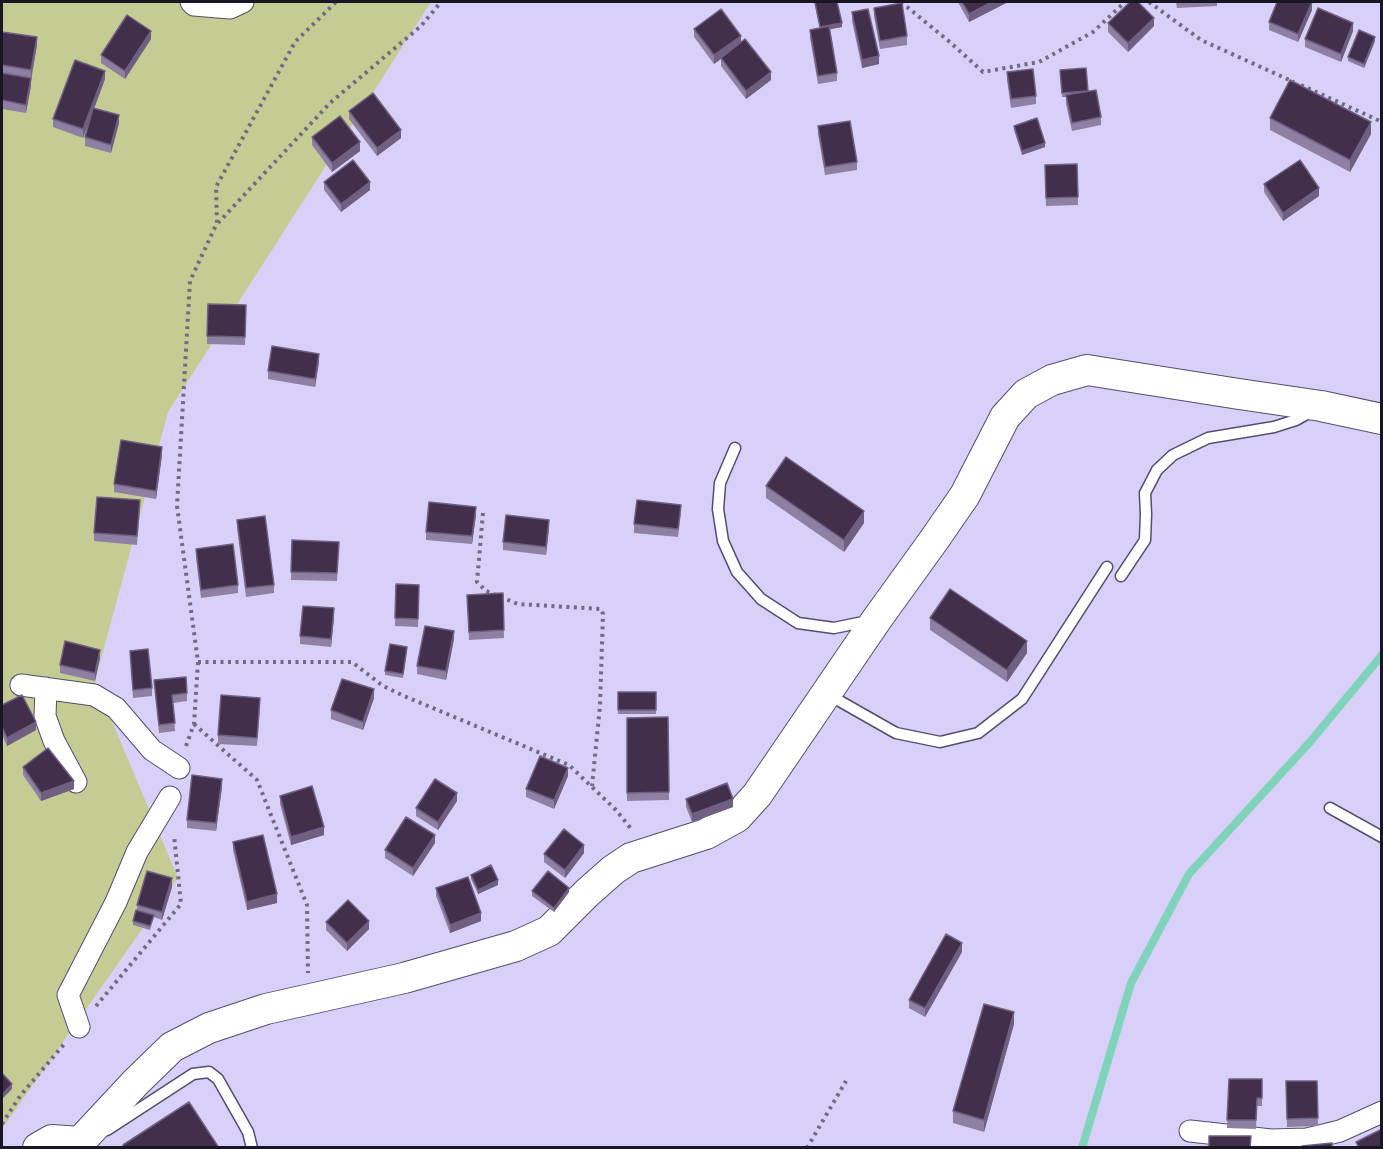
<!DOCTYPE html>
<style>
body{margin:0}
#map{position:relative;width:1383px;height:1149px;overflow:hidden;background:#d8d0f8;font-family:"Fira Sans Condensed",sans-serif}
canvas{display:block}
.frame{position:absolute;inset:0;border:3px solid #191624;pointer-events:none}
</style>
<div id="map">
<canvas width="1383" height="1149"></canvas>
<div class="frame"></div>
</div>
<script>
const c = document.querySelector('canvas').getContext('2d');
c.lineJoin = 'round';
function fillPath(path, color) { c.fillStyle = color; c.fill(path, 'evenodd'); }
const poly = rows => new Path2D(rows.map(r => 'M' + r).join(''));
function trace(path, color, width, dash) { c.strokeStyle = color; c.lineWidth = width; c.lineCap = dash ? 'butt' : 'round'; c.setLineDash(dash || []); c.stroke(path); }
fillPath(poly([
 [2,2,431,2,168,412,95,681,178,878,2,1129]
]), '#c5cc93');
trace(poly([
 [1082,1148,1131,983,1189,874,1310,742,1382,655]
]), '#7fd3bb', 8);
const lane = poly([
 [735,448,720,483,718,509,723,541,737,572,761,599,798,623,834,628,868,621],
 [1121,576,1145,540,1146,514,1145,493,1157,470,1173,455,1208,438,1274,427,1296,420,1310,412],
 [829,695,896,733,940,742,978,733,1022,699,1107,567],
 [1330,808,1382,837],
 [107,1130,193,1074,209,1072,218,1079,248,1132,252,1148]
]);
const street = poly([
 [191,2,194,5,230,8,243,2],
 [21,685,94,695,116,708,152,750,179,768],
 [46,688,45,716,54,741,76,782],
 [79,1027,68,995,116,902,137,852,170,797],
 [1190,1131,1271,1140,1307,1139,1340,1131,1382,1112]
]);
const secondary = poly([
 [38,1148,52,1140,80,1142,136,1082,172,1047,209,1028,266,1009,404,978,516,946,549,931,587,893,613,870,631,858,706,834,737,817,757,795,877,619,934,540,965,495,1005,417,1026,394,1052,380,1087,370,1239,394,1321,406,1382,419]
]);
trace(lane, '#554d6f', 13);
trace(street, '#554d6f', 23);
trace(secondary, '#554d6f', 32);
trace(poly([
 [901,2,951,43,983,72,1039,62,1093,32,1125,2],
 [1149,2,1201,40,1294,82],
 [1301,85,1382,122],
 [218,223,330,103,421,26,441,2],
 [483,513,477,582,486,591,518,604,601,609,603,614,600,706,592,786],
 [198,662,352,662,383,686,404,696,569,765,616,810,632,830],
 [194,724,257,780,307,905,308,973],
 [186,746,194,724,198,662,177,506,190,281,217,223,216,187,295,42,336,2],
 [96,1006,181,904,174,835],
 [2,1124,20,1096,66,1042],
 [807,1148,846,1081]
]), '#706a84', 4, [3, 4.5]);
trace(lane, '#fff', 10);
trace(street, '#fff', 21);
trace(secondary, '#fff', 30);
fillPath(poly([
 [814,2,842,27,830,29,837,73,837,81,818,84,810,38,810,30,820,28],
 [958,2,1008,2,969,22],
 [1176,2,1217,2,1217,6,1177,8],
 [874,8,907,36,907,45,880,49,874,16],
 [1312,10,1298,42,1269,30,1269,22],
 [852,12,879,64,862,68,852,21],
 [1108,23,1154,26,1128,52,1108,32],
 [694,29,741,43,771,80,746,99,721,66,721,59,714,64,694,37],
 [1353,31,1341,62,1305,47,1305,39],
 [2,32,37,45,26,113,2,109],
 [151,39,125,79,101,63,101,55],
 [1375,41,1364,68,1348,61,1348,57],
 [1007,72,1036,96,1036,104,1011,108,1007,80],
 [1060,74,1088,91,1101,117,1101,125,1072,131,1066,104,1066,97,1062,97],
 [105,79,94,109,119,123,111,153,85,146,85,137,93,111,83,138,53,127,53,119],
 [349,111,401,138,377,156,349,119],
 [1270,118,1371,134,1350,172,1270,130],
 [818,126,857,162,857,170,825,175,818,134],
 [1014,126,1045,147,1022,155,1014,130],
 [312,137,360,151,332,172,312,145],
 [1077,164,1078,205,1046,206,1045,165],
 [324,182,370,190,341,212,324,190],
 [1264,184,1319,196,1283,221,1264,192],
 [208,304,246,305,245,345,207,344],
 [319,362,315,387,268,379,268,371],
 [162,455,156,499,114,492,114,484],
 [766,486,864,523,844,552,766,498],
 [140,508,137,545,94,541,94,533],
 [681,513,678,537,634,533,634,524],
 [476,515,472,544,426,540,426,532],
 [237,520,274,585,274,593,246,597,237,528],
 [549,528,546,555,503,550,503,542],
 [292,540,339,542,337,581,291,580],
 [196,549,238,585,238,593,201,598,196,557],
 [396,584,419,585,418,627,395,626],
 [503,593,504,638,469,640,467,595],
 [334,617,331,647,300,644,300,636],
 [930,618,1027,653,1007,682,930,630],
 [454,639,446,680,417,674,417,666],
 [130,651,152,688,152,696,133,698],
 [407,651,403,678,385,675,385,671],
 [100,658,95,681,60,673,60,665],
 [154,680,187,693,187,701,173,703,175,731,159,733],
 [618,692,656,692,656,714,618,714],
 [374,698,363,730,331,719,331,710],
 [2,705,36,730,7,746,2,735],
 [260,706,257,746,218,744,218,735],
 [668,717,669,800,627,801,627,718],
 [23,767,74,789,41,801,23,775],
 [568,776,554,809,526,797,526,789],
 [222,787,216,831,187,828,187,820],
 [280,796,324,835,291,845,280,804],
 [686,799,733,807,692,822,686,807],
 [457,801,438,830,416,816,416,808],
 [233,842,277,903,247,910,233,850],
 [435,843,413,876,385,858,385,850],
 [584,853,565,878,544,862,544,854],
 [471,875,498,885,478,894,471,879],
 [172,887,162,920,154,917,150,930,133,925,133,921,137,910,137,905],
 [436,888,481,921,450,933,436,896],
 [532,891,569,892,554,912,532,896],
 [326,922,369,929,347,951,326,930],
 [962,952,925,1017,909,1008,909,1000],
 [1014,1024,984,1132,953,1123,953,1111],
 [1229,1079,1262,1079,1262,1106,1257,1106,1256,1129,1227,1128],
 [1286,1081,1317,1081,1318,1126,1287,1127]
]), '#8d80a2');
fillPath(poly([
 [992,2,1008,2,969,22,969,14],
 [1312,2,1312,10,1298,42,1298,34],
 [1154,18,1154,26,1128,52,1128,43],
 [842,23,842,27,820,31,820,27],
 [1353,23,1353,31,1341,62,1341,54],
 [151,31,151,39,125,79,125,71],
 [741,36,741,44,714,64,714,55],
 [37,37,37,45,31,78,31,70],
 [1375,37,1375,41,1364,68,1364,64],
 [879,56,879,64,862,68,862,60],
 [105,71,105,79,83,138,83,129],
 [771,72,771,80,746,99,746,91],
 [31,78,31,86,26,113,26,105],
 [119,115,119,123,111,153,111,145],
 [1371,122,1371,134,1350,172,1350,160],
 [401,130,401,138,377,156,377,148],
 [360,142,360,151,332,172,332,163],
 [1045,143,1045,147,1022,155,1022,151],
 [370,182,370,190,341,212,341,204],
 [1319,188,1319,196,1283,221,1283,213],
 [319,354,319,362,315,387,315,379],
 [162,447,162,455,156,499,156,491],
 [476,507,476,515,472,544,472,536],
 [864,511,864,523,844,552,844,540],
 [549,520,549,528,546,555,546,547],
 [334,608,334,617,331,647,331,639],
 [454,631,454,639,446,680,446,671],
 [1027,641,1027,653,1007,682,1007,670],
 [100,650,100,658,95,681,95,673],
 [374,689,374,698,363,730,363,722],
 [36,722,36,730,7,746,7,738],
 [568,768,568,776,554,809,554,800],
 [222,779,222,787,216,831,216,823],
 [74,781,74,789,41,801,41,793],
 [457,793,457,801,438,830,438,822],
 [733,799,733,807,692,822,692,814],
 [324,827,324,835,291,845,291,837],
 [435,835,435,843,413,876,413,868],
 [584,845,584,853,565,878,565,870],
 [172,878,172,887,162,920,162,912],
 [498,880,498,885,478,894,478,890],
 [569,888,569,892,554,912,554,908],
 [277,894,277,903,247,910,247,902],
 [481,913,481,921,450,933,450,925],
 [369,921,369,929,347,951,347,943],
 [962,943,962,952,925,1017,925,1008],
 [1014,1012,1014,1024,984,1132,984,1120],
 [12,1084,12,1089,2,1099,2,1095]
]), '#6f5f80');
const building = poly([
 [815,2,837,2,842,23,820,27,815,2],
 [962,2,992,2,969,14,962,2],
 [1130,2,1138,2,1154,18,1128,43,1108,23,1130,2],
 [1277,2,1312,2,1298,34,1269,22,1277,2],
 [902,3,907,36,880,41,874,8,902,3],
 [1318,8,1353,23,1341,54,1305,39,1318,8],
 [721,9,741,36,714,55,694,29,721,9],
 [868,9,879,56,862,60,852,12,868,9],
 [127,15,151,31,125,71,101,55,127,15],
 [829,26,837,73,818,76,810,30,829,26],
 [1359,30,1375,37,1364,64,1348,57,1359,30],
 [2,32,37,37,31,70,2,65,2,32],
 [745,39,771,72,746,91,721,58,745,39],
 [75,60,105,71,83,129,53,119,75,60],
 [1086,68,1088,91,1062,93,1060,70,1086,68],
 [1033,69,1036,96,1011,99,1007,72,1033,69],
 [2,73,31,78,26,105,2,100,2,73],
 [1290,80,1371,122,1350,160,1270,118,1290,80],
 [1096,90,1101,117,1072,123,1066,95,1096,90],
 [373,93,401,130,377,148,349,111,373,93],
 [93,108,119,115,111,145,85,137,93,108],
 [340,116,360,142,332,163,312,137,340,116],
 [1037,118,1045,143,1022,151,1014,126,1037,118],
 [850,121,857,162,825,167,818,126,850,121],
 [353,160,370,182,341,204,324,182,353,160],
 [1300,160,1319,188,1283,213,1264,184,1300,160],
 [1077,164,1078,197,1046,198,1045,165,1077,164],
 [208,304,246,305,245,337,207,336,208,304],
 [272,346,319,354,315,379,268,371,272,346],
 [121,440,162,447,156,491,114,484,121,440],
 [786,457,864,511,844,540,766,486,786,457],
 [97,497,140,500,137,536,94,533,97,497],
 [637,500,681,505,678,529,634,524,637,500],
 [429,502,476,507,472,536,426,532,429,502],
 [506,515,549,520,546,547,503,542,506,515],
 [265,516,274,585,246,588,237,520,265,516],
 [292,540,339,542,337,573,291,572,292,540],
 [233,544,238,585,201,590,196,549,233,544],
 [396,584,419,585,418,619,395,618,396,584],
 [950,589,1027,641,1007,670,930,618,950,589],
 [503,593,504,630,469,632,467,595,503,593],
 [303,606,334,608,331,639,300,636,303,606],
 [425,626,454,631,446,671,417,666,425,626],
 [65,641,100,650,95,673,60,665,65,641],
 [390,644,407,647,403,674,385,671,390,644],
 [148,649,152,688,133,690,130,651,148,649],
 [186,677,187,693,172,695,175,723,159,725,154,680,186,677],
 [342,679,374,689,363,722,331,710,342,679],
 [618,692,656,692,656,710,618,710,618,692],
 [22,695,36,722,7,738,2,727,2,705,22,695],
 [221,695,260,698,257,738,218,735,221,695],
 [668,717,669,792,627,793,627,718,668,717],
 [48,748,74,781,41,793,23,767,48,748],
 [540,756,568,768,554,800,526,789,540,756],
 [192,775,222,779,216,823,187,820,192,775],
 [435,779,457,793,438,822,416,808,435,779],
 [727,783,733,799,692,814,686,799,727,783],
 [312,786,324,827,291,837,280,796,312,786],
 [406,817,435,835,413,868,385,850,406,817],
 [564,829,584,845,565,870,544,854,564,829],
 [263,835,277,894,247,902,233,842,263,835],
 [491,865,498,880,478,890,471,875,491,865],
 [147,871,172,878,162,912,137,905,147,871],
 [548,871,569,888,554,908,532,891,548,871],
 [468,877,481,913,450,925,436,888,468,877],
 [348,900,369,921,347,943,326,922,348,900],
 [136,910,154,915,150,926,133,921,136,910],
 [946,934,962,943,925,1008,909,1000,946,934],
 [984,1004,1014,1012,984,1120,953,1111,984,1004],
 [2,1073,12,1084,2,1095,2,1073],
 [1229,1079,1262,1079,1262,1098,1257,1098,1256,1120,1227,1120,1229,1079],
 [1286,1081,1317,1081,1318,1118,1287,1119,1286,1081],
 [189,1102,219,1148,125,1148,123,1145,189,1102],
 [1382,1129,1382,1148,1359,1148,1356,1142,1382,1129],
 [1209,1136,1251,1136,1250,1148,1209,1148,1209,1136],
 [1332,1143,1332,1148,1302,1148,1302,1146,1332,1143]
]);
fillPath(building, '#422f4c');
trace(building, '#6f5f80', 1.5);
</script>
